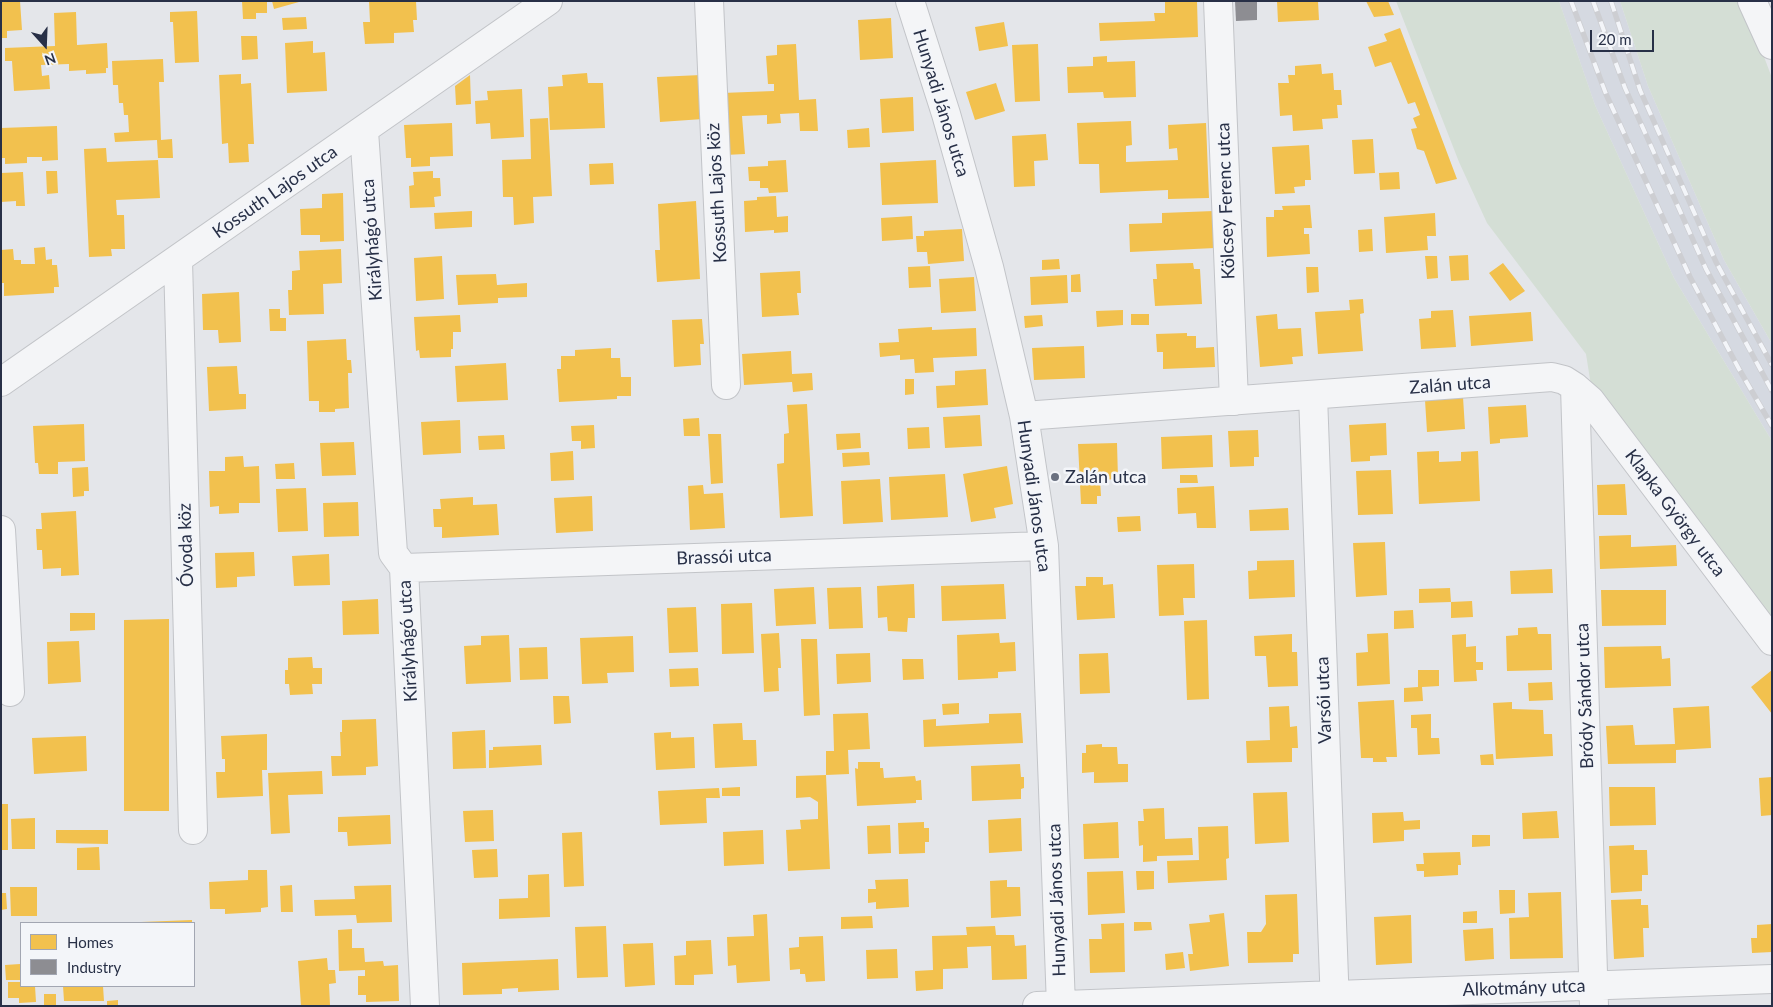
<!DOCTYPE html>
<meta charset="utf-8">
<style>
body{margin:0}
#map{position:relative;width:1773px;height:1007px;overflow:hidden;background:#e4e6ea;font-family:Lato,sans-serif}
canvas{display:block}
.frame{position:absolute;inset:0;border:2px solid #283047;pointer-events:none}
.legend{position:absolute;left:20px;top:922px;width:175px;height:65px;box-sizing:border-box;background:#f3f5f9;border:1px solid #a2a6b2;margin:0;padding:6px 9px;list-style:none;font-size:15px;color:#283047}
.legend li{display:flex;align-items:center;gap:10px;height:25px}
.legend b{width:25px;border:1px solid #a2a6b2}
.north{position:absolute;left:20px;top:20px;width:50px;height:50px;-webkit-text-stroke:4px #f3f5f9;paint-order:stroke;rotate:160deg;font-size:14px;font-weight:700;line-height:20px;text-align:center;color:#283047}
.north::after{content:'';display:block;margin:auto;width:18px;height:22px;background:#283047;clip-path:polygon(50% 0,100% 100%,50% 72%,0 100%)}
.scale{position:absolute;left:1590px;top:30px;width:64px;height:22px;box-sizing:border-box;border:2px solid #283047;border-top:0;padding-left:6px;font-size:15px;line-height:18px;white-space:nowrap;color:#283047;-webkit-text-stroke:4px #f3f5f9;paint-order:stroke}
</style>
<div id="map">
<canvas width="1773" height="1007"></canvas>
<div class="frame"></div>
<ul class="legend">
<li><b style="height:14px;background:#f2c14e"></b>Homes</li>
<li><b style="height:14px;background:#8d8d92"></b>Industry</li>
</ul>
<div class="north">N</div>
<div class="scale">20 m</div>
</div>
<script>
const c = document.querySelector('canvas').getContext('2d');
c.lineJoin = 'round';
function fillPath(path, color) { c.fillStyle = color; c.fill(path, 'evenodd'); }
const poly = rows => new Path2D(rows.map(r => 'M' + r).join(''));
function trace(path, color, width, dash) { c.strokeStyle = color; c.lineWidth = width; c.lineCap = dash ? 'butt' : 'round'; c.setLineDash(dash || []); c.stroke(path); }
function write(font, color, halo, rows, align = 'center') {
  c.font = font + ' Lato,sans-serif'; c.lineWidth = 5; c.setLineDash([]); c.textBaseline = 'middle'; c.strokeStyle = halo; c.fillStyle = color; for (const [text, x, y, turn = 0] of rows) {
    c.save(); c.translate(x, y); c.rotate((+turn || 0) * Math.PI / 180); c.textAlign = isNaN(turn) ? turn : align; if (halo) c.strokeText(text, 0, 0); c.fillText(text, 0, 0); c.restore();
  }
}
fillPath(poly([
 [1559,1,1620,1,1648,86,1724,260,1772,344,1772,441,1674,278,1595,105]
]), '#d5d9e1');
fillPath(poly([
 [1396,1,1559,1,1595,105,1674,278,1772,441,1772,634,1592,392,1586,354,1487,223,1459,162],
 [1620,1,1743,1,1772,78,1772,344,1724,260,1648,86]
]), '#d4ded5');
fillPath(poly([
 [1,1,20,1,22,30,7,31,7,38,1,38],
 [242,1,267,1,267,13,256,13,256,19,243,19],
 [272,1,299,1,299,2,274,9],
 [369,1,416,1,417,20,413,20,414,32,394,33,394,43,365,44,363,22,370,22],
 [1165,1,1197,1,1198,37,1100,41,1099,23,1155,21,1154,13,1165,13],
 [1277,1,1318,1,1319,20,1278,22],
 [1366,1,1388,1,1394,15,1374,17],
 [197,11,199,62,175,63,173,22,170,22,170,12],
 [76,12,77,45,107,43,108,68,106,68,106,73,86,74,86,70,69,71,69,64,41,65,42,76,49,75,50,89,14,91,12,61,5,61,5,48,55,46,54,13],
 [306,17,307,29,283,30,282,18],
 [891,18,893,58,860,60,858,20],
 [1004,22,1008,46,979,51,975,27],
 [1400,28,1437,126,1457,179,1436,184,1424,151,1417,149,1411,129,1417,128,1413,118,1420,115,1415,102,1408,104,1391,62,1375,67,1368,47,1387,41,1384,34],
 [241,36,257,36,258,59,242,60],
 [313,41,313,53,325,52,327,91,287,93,285,43],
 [796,44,799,100,816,99,818,131,800,131,799,113,780,114,781,123,767,124,767,115,742,116,745,154,725,155,722,93,774,91,774,84,768,84,766,56,777,55,777,45],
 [1038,44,1040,101,1015,102,1012,45],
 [1107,56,1107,62,1135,61,1136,97,1104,98,1103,92,1068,93,1067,67,1093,66,1093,57],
 [163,59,164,82,159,82,161,140,172,139,173,158,158,158,157,140,115,142,114,133,129,132,128,115,124,115,123,103,119,103,118,85,113,85,112,61],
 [1321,64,1322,74,1333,73,1334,90,1341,90,1342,105,1337,105,1338,118,1322,119,1323,129,1293,131,1292,115,1280,116,1278,83,1289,83,1288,75,1295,75,1295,66],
 [587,73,588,83,603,83,605,128,550,130,548,87,563,86,562,75],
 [241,74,241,84,251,83,254,144,248,144,249,162,229,163,228,143,222,144,219,75],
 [470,75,471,104,456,105,455,86],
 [701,75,703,119,660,122,657,77],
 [996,83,1005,111,975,120,966,92],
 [522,89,524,137,491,139,490,123,476,124,475,101,488,100,487,91],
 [913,97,914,131,882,133,880,99],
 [548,118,552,196,533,197,534,223,514,225,513,197,503,197,502,160,531,159,530,119],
 [1131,121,1132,145,1126,146,1126,162,1178,160,1177,148,1169,149,1168,125,1206,123,1209,198,1168,199,1168,190,1100,193,1099,164,1079,164,1077,123],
 [452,123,453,156,430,157,430,166,411,167,411,158,406,158,404,125],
 [57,126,58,160,42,161,42,157,27,157,27,163,5,164,5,158,1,158,1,128],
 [869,128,870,147,848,148,847,130],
 [1046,134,1048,160,1034,161,1035,186,1014,187,1012,136],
 [1373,139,1375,173,1354,174,1352,140],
 [1309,145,1311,180,1305,180,1305,186,1294,187,1295,193,1275,194,1272,147],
 [106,148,107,162,158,160,160,198,116,200,117,215,124,215,125,249,111,249,112,256,89,257,84,149],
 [786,160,788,192,769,193,768,188,760,188,760,181,749,181,748,167,768,166,768,161],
 [936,160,938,203,882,205,880,163],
 [613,163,614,184,590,185,589,164],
 [46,171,57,171,58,193,47,194],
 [433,171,433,178,440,178,441,196,434,197,435,207,410,208,409,186,414,185,413,172],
 [23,172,25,206,16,206,16,201,1,202,1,173],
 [1399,172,1400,189,1380,190,1379,173],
 [343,193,344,241,320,242,320,235,301,235,300,209,322,208,322,194],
 [776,196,777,217,788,216,788,232,774,233,774,230,745,232,744,201,757,200,757,197],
 [696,201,700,279,657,282,655,250,660,250,658,204],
 [1310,205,1312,228,1304,228,1304,234,1309,234,1310,254,1267,257,1266,217,1274,217,1274,210,1283,210,1282,206],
 [472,211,472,227,435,229,434,213],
 [1214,211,1215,248,1130,252,1129,224,1162,223,1162,213],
 [1435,213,1436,236,1427,236,1428,250,1386,253,1384,217],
 [912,216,913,239,882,241,881,218],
 [962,229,964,261,928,264,927,252,917,252,916,236,924,236,924,231],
 [1372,229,1373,251,1359,252,1358,230],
 [45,247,46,260,52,259,52,265,57,265,59,287,54,287,54,293,4,296,4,283,1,283,1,250,13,249,14,260,21,260,21,264,35,264,34,248],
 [341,249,342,283,323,284,324,314,289,315,288,290,292,290,292,271,300,270,299,251],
 [1468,255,1469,280,1451,281,1449,256],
 [442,256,444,299,416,301,414,258],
 [1425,256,1437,256,1438,278,1427,279],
 [1059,259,1060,269,1042,270,1042,260],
 [1193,263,1194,269,1200,269,1202,304,1155,306,1153,279,1157,279,1156,264],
 [1503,263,1525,291,1510,301,1489,273],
 [930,266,931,287,909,288,908,267],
 [1306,267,1318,267,1319,292,1307,293],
 [800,271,801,293,797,293,799,315,762,317,760,273],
 [496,274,497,285,527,283,527,297,498,298,498,303,458,305,456,275],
 [1080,274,1081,292,1071,292,1071,275],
 [1067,275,1068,303,1031,305,1030,277],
 [974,277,976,311,941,313,939,279],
 [239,292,241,342,219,343,218,330,203,330,202,294],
 [1363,299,1364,313,1360,314,1363,351,1318,354,1315,312,1350,310,1349,300],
 [269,309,280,309,280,318,286,318,286,331,270,331],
 [1123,310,1123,325,1097,327,1096,311],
 [1453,310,1456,347,1421,349,1419,319,1431,318,1431,311],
 [1531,312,1533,341,1471,346,1469,316],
 [1131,314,1149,314,1149,325,1131,325],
 [1277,314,1278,329,1301,328,1303,356,1292,357,1293,364,1260,367,1256,316],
 [460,315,461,332,453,332,453,349,451,349,451,357,420,358,419,350,416,351,414,317],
 [1042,315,1043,326,1025,328,1024,316],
 [702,319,704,344,700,344,701,365,674,367,672,320],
 [932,327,932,330,976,328,977,356,933,358,934,372,915,373,914,359,900,360,900,355,880,357,879,343,899,342,898,329],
 [1187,333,1187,336,1196,336,1196,348,1214,347,1215,367,1163,369,1163,352,1157,352,1156,334],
 [346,339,347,360,351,360,352,373,348,373,349,408,335,409,335,412,319,412,319,401,309,401,307,341],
 [1084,346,1085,378,1034,380,1032,348],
 [611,348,611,358,620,358,621,377,631,377,631,396,617,396,617,399,559,402,557,369,561,369,561,356,575,356,575,350],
 [791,351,792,374,812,373,813,390,793,392,792,382,744,385,742,354],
 [506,363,508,400,457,402,455,366],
 [237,366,239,394,246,394,246,409,209,411,207,367],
 [986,369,988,405,937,408,936,386,955,385,955,371],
 [905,379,914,379,914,394,905,395],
 [1463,397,1465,429,1427,432,1425,400],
 [807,404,813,516,780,518,777,464,784,463,784,434,789,433,787,405],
 [1526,405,1528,437,1500,439,1500,443,1490,444,1488,407],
 [980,415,982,446,945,448,943,417],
 [699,418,700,436,684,436,683,419],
 [460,420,461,453,423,455,421,422],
 [1386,423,1387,455,1370,456,1370,461,1351,462,1349,425],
 [84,424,85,461,58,462,58,474,39,474,38,463,35,463,33,426],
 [594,425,595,448,581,449,581,441,572,441,571,426],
 [929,427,930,448,908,449,907,428],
 [1258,430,1259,457,1254,457,1254,466,1230,467,1228,431],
 [860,433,861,448,837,450,836,434],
 [708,434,721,434,723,483,711,484],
 [504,435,505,449,479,450,478,436],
 [1212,435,1213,467,1162,469,1161,437],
 [354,442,356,475,322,476,320,443],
 [1117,443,1118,479,1100,480,1101,496,1097,496,1097,504,1081,504,1078,444],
 [573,451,574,480,551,481,550,453],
 [1439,451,1439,462,1461,461,1461,452,1478,451,1480,501,1419,504,1417,452],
 [869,452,870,465,843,467,842,453],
 [243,456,244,467,259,466,260,503,239,503,239,513,219,514,219,506,210,507,209,471,225,471,225,457],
 [294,463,295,479,276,479,275,464],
 [1007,466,1013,504,994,508,996,518,971,522,963,474],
 [88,467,89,491,84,491,84,496,73,497,72,468],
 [1391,470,1393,514,1358,515,1356,471],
 [945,474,948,517,891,520,889,477],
 [1180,475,1197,475,1198,483,1180,483],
 [880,479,883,522,843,524,841,481],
 [1625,484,1627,515,1598,515,1597,485],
 [703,485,704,494,723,493,725,528,690,530,688,486],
 [1214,486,1216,528,1197,528,1196,513,1178,514,1177,488],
 [306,488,308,531,278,532,276,489],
 [592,496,593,531,556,533,554,498],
 [473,497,473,505,497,504,499,535,442,538,442,527,434,527,433,509,441,509,440,499],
 [358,502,359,536,324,537,323,503],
 [1288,508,1289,530,1250,531,1249,510],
 [76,511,79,575,61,576,61,568,43,569,42,550,37,550,36,529,42,529,41,513],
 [1140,516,1141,531,1118,532,1117,517],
 [1631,535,1631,547,1676,545,1677,566,1600,569,1599,536],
 [1385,542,1387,595,1356,597,1353,543],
 [254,552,255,576,237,577,237,587,216,588,215,553],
 [329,554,330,585,294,586,292,556],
 [1294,560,1295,597,1249,599,1248,571,1257,570,1257,561],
 [1194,564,1195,598,1183,598,1184,615,1159,616,1157,565],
 [1552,569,1553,593,1511,594,1510,571],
 [1086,577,1103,577,1103,585,1113,584,1115,618,1077,620,1075,586,1086,586],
 [914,584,915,618,908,618,907,632,888,631,887,617,878,618,877,586],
 [1004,584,1006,619,942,621,941,586],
 [814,587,816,624,776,626,774,589],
 [861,587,863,628,829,629,827,588],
 [1450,588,1451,602,1419,603,1419,589],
 [1601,590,1666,590,1666,625,1602,626],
 [378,599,379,634,343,635,342,601],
 [1472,601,1473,617,1451,618,1451,602],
 [752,603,754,653,722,654,721,604],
 [696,607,698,652,669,653,667,608],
 [1413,610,1414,628,1394,629,1394,611],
 [70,613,95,613,95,630,70,631],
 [169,619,169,811,124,811,124,620],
 [1207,620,1209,699,1187,700,1184,621],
 [1537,627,1538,634,1551,634,1552,670,1507,671,1506,636,1518,635,1518,628],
 [779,633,781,668,778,668,779,691,764,692,761,634],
 [999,633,1000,643,1015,642,1016,671,998,672,998,678,958,680,957,635],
 [1388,633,1390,684,1357,686,1356,653,1368,652,1367,634],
 [1292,634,1292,652,1297,652,1298,686,1268,687,1266,656,1255,656,1254,636],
 [1466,634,1466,647,1476,646,1476,662,1483,662,1483,670,1476,670,1477,681,1454,682,1452,635],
 [509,635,511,682,466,684,464,646,481,645,481,636],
 [633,636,634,672,607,673,608,683,582,684,580,638],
 [801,639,817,639,820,715,804,716],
 [79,641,81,682,48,684,47,642],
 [1661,646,1662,659,1670,658,1671,686,1605,688,1604,647],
 [547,647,548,679,520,680,519,648],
 [870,653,871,682,837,684,836,654],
 [1108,653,1110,693,1080,694,1079,654],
 [312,657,313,668,322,668,322,684,312,684,313,694,290,695,289,684,285,684,285,670,288,670,288,658],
 [902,659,923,659,924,679,903,680],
 [698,668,699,686,670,687,669,669],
 [1418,670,1439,670,1439,686,1422,687,1423,701,1404,702,1404,688,1418,687],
 [1772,670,1772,714,1751,687],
 [1552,682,1553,700,1529,701,1528,683],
 [553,696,569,696,571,723,554,724],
 [1394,700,1397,757,1386,757,1387,762,1373,762,1373,758,1361,758,1358,702],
 [1512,702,1512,709,1543,710,1544,734,1552,734,1553,756,1496,759,1493,703],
 [959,703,959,714,943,715,942,704],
 [1289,706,1290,727,1297,726,1298,748,1292,748,1292,762,1247,763,1246,741,1270,740,1269,707],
 [1709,706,1711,748,1676,750,1676,763,1608,764,1606,726,1633,725,1635,745,1675,744,1673,708],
 [868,713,870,749,848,750,849,774,826,775,826,751,834,751,833,714],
 [1021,713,1023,743,924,747,923,720,936,719,936,726,989,723,989,714],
 [1431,714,1431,738,1439,738,1440,754,1418,755,1417,728,1411,728,1411,715],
 [376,719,378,766,366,767,366,775,332,776,331,756,341,756,340,732,342,732,342,720],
 [742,723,743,740,756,740,757,766,715,768,713,724],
 [485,730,486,768,453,769,452,732],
 [671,732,671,738,694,737,695,768,656,770,654,733],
 [267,734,267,770,262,770,263,796,217,798,216,772,225,772,225,759,222,759,221,736],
 [86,736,87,771,34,774,32,738],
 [1102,744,1102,747,1117,747,1118,764,1128,764,1128,782,1094,783,1094,772,1082,773,1082,753,1086,753,1086,745],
 [541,745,542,765,489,768,489,750,493,750,493,747],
 [1493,754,1494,765,1481,765,1480,755],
 [858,762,880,762,880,768,883,768,884,778,915,776,916,781,921,780,922,800,916,800,916,803,857,806,855,768,858,769],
 [1020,764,1021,777,1024,777,1024,788,1021,789,1021,799,972,801,971,766],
 [322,771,323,794,288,795,290,833,271,834,268,773],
 [826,775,830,869,788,871,786,830,801,829,800,820,818,819,818,802,810,797,796,798,796,776],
 [1772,777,1772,815,1761,816,1759,778],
 [740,787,740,796,722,796,722,788],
 [1609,787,1655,787,1656,825,1610,826],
 [719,788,720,798,706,798,707,823,660,825,658,791],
 [1287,792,1289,842,1255,844,1253,793],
 [1,804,8,804,8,850,1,850],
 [1164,808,1165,839,1192,838,1193,855,1157,856,1157,861,1143,862,1143,845,1139,846,1138,821,1144,821,1143,809],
 [493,810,494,841,465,842,463,811],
 [1557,811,1559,838,1523,839,1522,813],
 [1403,812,1404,821,1420,820,1420,829,1404,830,1404,841,1373,843,1372,813],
 [390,815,391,844,348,846,347,832,338,832,338,817],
 [35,818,35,849,12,849,11,819],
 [1021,818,1022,851,989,853,988,820],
 [924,822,924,828,929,828,929,842,925,842,925,853,899,854,898,823],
 [1118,822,1119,858,1084,859,1083,824],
 [890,825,891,853,868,854,867,826],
 [1228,826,1229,858,1226,859,1227,880,1168,883,1167,861,1199,860,1198,827],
 [56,830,108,830,108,844,56,843],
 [763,830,764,864,724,866,723,832],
 [582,832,584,886,564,887,562,833],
 [1472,835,1490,835,1490,846,1472,847],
 [1634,845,1634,850,1647,850,1648,875,1642,875,1642,891,1611,893,1609,846],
 [99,847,100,870,77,870,77,848],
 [497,849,498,877,474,878,472,850],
 [1460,852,1461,865,1458,865,1458,875,1424,877,1424,871,1417,871,1416,864,1424,864,1423,853],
 [248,870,267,870,268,907,261,908,261,912,225,914,225,909,210,909,209,882,248,880],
 [1123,871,1125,913,1088,915,1087,872],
 [1136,871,1154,871,1154,889,1137,890],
 [549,874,550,917,499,919,499,899,528,898,528,875],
 [908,879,909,907,876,909,876,902,868,903,868,889,876,889,875,880],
 [1007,880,1007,887,1020,887,1021,916,991,918,990,881],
 [292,885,293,912,281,912,280,886],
 [391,885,392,922,357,923,356,915,315,916,314,900,355,899,354,886],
 [10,887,37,887,37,916,11,916],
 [1499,890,1515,890,1515,913,1500,914],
 [1561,892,1563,958,1510,959,1509,918,1529,917,1528,893],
 [1,893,6,893,7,909,1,910],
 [1297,894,1299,954,1293,954,1293,962,1248,963,1247,932,1261,932,1266,924,1265,895],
 [1641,899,1641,905,1648,905,1649,928,1643,928,1644,957,1614,959,1611,900],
 [1477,911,1477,923,1463,923,1463,912],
 [1224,913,1229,966,1190,971,1188,954,1193,954,1189,924,1210,922,1209,915],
 [767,914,770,981,737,983,736,965,728,966,727,937,754,936,753,915],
 [1411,915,1412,963,1376,965,1374,917],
 [872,916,873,928,841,929,841,917],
 [192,920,192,923,141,923,141,922],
 [1134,922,1151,922,1152,930,1134,931],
 [1124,923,1125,972,1090,973,1089,939,1102,939,1101,924],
 [1772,924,1772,952,1752,953,1751,938,1757,938,1757,925],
 [606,926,608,977,577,978,575,927],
 [995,926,996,935,1014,935,1015,946,1026,945,1027,979,992,980,991,946,967,947,968,968,943,969,943,989,916,991,915,971,933,970,932,936,967,935,966,927],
 [1493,928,1494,959,1465,961,1463,930],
 [352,929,352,948,364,948,365,962,383,961,384,966,398,965,399,1001,366,1002,366,995,358,995,358,976,365,976,365,970,339,971,338,930],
 [823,936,825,981,806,982,805,974,800,974,800,969,790,970,789,948,799,947,799,937],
 [711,940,713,974,694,975,694,985,675,985,674,956,686,955,686,941],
 [653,943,655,985,625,987,623,944],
 [897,949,898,978,867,979,866,950],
 [1183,952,1185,968,1166,970,1165,954],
 [327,958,328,970,335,970,336,983,329,984,330,1005,301,1006,298,961],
 [558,959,559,990,518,992,518,988,502,989,502,994,463,995,462,963],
 [20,964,20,980,6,980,5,965],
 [8,982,21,982,21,986,35,986,36,1002,19,1003,19,998,8,998],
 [63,986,103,986,104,1001,64,1001],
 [44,994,56,994,56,1006,44,1006],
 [118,1000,118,1006,107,1006,107,1001]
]), '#f2c14e');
fillPath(poly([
 [1235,1,1257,1,1257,20,1236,21]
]), '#8d8d92');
const minor = poly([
 [709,1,726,385],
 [910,1,946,114,989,267,1024,416,1044,546,1061,1006],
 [1218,1,1234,401],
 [1752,1,1772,45],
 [364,131,393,553,404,568,425,1006],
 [178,260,193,830],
 [1,382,548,1],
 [1575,387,1594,1006],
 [1313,395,1335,1006],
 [1024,416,1552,377,1564,380,1575,387,1590,400,1772,641],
 [1,530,10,692],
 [404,568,1044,546],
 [1037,1006,1772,979]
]);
trace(minor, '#c2c4c8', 30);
trace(minor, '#f4f5f7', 28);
const rail = poly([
 [1571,1,1606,94,1690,277,1739,369,1772,426],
 [1593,1,1625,88,1706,269,1772,391],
 [1611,1,1640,90,1716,262,1772,365]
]);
trace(rail, '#cdced2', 5.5);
trace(rail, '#f3f5f9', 4, [11]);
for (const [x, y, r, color] of [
 [1055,477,5,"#6a7080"]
]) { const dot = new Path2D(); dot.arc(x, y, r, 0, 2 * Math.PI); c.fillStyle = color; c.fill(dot); trace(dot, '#f3f5f9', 2); }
write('18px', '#283047', '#f3f5f9', [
 ["Hunyadi János utca",941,103,73],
 ["Kossuth Lajos utca",275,192,-35],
 ["Kossuth Lajos köz",717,193,-93],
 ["Kölcsey Ferenc utca",1226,201,-92],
 ["Királyhágó utca",372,240,-94],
 ["Zalán utca",1450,385,-4],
 ["Hunyadi János utca",1034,496,82],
 ["Klapka György utca",1675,513,53],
 ["Óvoda köz",186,545,-92],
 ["Brassói utca",724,557,-2],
 ["Királyhágó utca",408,641,-93],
 ["Bródy Sándor utca",1585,696,-92],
 ["Varsói utca",1324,700,-92],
 ["Hunyadi János utca",1057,900,-92],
 ["Alkotmány utca",1524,988,-2]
]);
write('18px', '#283047', '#f3f5f9', [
 ["Zalán utca",1065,477]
], 'left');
</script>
